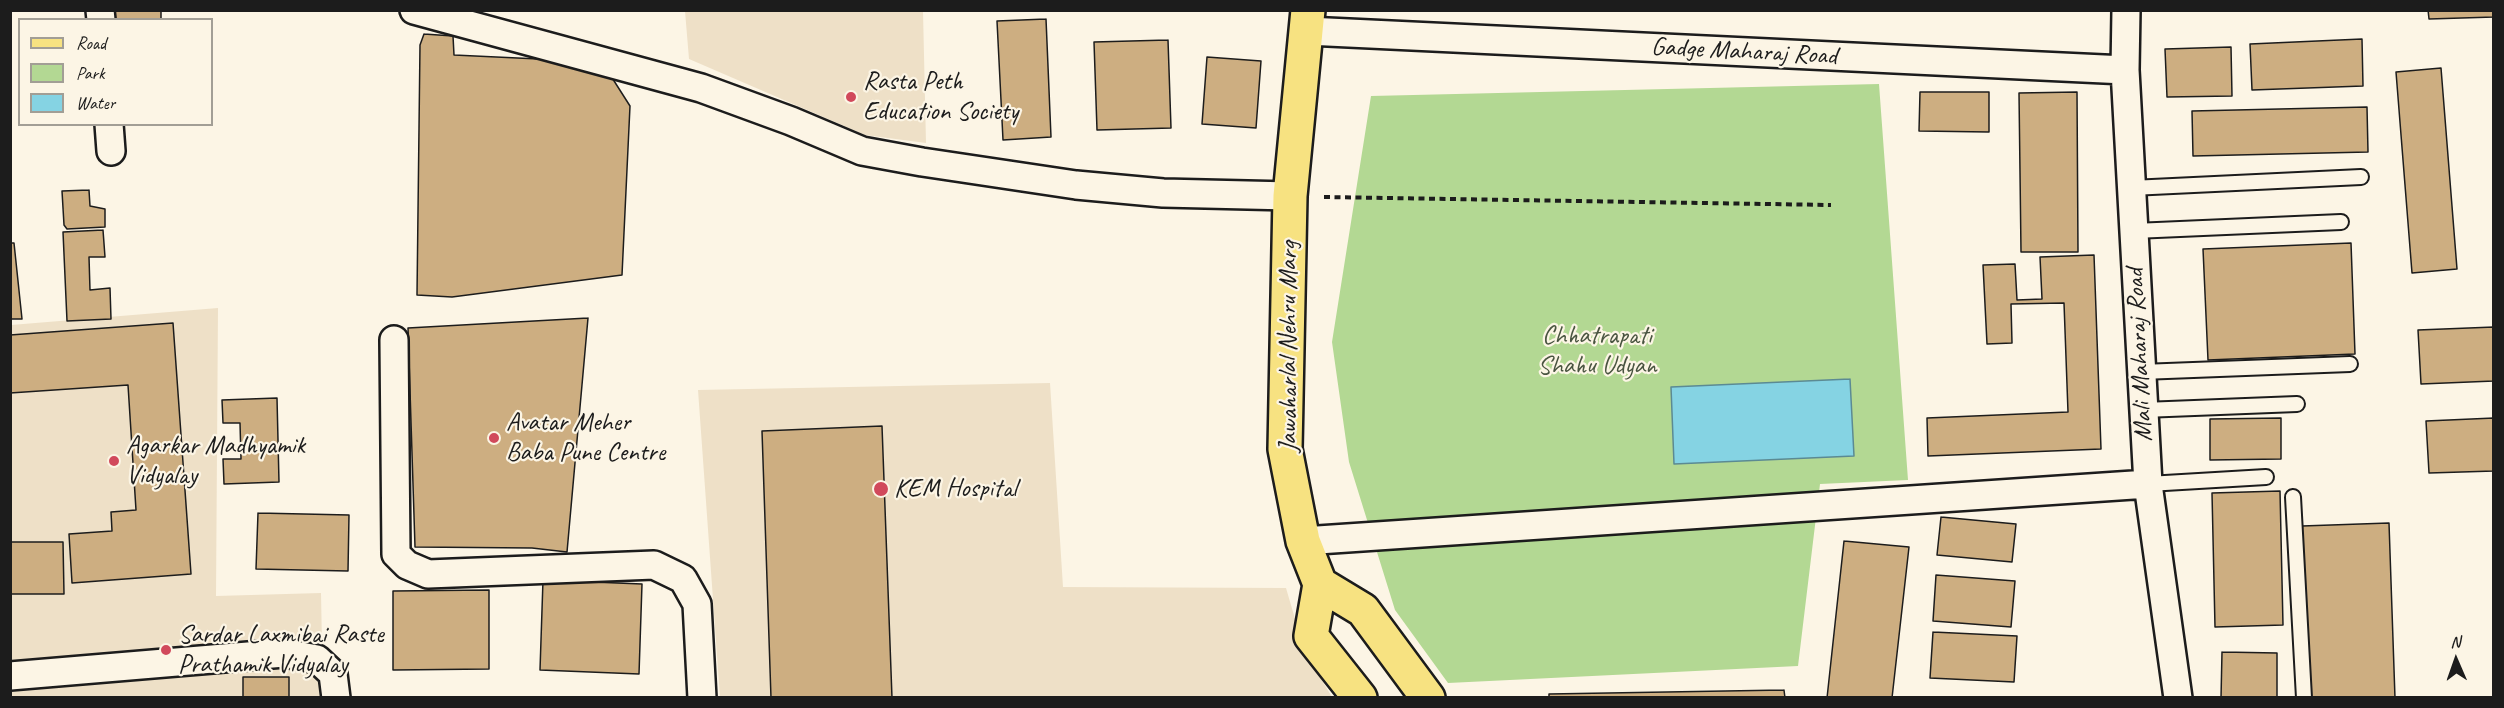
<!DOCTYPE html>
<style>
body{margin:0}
#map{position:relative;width:2504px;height:708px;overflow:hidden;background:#fcf5e5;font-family:Caveat,sans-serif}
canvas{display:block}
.frame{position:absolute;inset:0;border:12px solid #1c1c1c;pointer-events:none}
.legend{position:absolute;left:18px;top:18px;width:195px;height:108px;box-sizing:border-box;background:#fcf5e5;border:2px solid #a29e95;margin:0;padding:8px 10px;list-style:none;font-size:18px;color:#1c1c1c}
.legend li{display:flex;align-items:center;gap:12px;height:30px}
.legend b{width:30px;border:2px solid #a29e95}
.north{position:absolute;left:2426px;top:630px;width:60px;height:60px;-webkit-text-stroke:4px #fcf5e5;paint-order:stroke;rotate:358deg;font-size:16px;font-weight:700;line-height:24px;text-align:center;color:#1c1c1c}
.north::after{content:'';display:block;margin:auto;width:21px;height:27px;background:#1c1c1c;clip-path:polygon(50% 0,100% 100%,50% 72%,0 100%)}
</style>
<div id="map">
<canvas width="2504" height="708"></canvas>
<div class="frame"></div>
<ul class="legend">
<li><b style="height:8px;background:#f7e281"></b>Road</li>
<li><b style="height:16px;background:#b3d893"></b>Park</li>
<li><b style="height:16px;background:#85d3e3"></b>Water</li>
</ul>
<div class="north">N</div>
</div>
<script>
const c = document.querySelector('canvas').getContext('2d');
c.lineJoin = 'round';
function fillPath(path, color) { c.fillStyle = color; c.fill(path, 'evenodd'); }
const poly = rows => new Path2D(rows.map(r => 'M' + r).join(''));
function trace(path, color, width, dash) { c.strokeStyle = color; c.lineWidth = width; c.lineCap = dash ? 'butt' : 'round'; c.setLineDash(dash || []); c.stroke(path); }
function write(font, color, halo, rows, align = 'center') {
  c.font = font + ' Caveat,sans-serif'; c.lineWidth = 4.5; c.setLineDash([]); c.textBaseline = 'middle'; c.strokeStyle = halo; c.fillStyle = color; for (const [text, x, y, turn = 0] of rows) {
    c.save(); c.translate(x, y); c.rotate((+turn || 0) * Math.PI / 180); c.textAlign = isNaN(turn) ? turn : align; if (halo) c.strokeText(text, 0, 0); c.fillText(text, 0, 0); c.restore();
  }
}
fillPath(poly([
 [685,11,923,11,926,143,865,135,689,59],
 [218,308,216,596,321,593,323,697,11,697,11,325],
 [1050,383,1063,587,1286,588,1305,653,1332,697,720,697,698,390]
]), '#eee0c7');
fillPath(poly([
 [1879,84,1908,480,1820,484,1798,666,1448,683,1395,610,1349,462,1332,342,1371,96]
]), '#b3d893');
const water = poly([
 [1850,379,1854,456,1674,464,1671,387,1850,379]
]);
fillPath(water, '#85d3e3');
trace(water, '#5b8a93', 1.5);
const building = poly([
 [111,10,161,10,161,20,111,20,111,10],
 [2428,10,2494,10,2494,17,2429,19,2428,10],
 [1046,19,1051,137,1003,140,997,21,1046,19],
 [424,34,453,36,454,55,602,62,630,106,622,275,452,297,417,295,420,45,424,34],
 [2362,39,2363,86,2252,90,2250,44,2362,39],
 [1168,40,1171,128,1097,130,1094,42,1168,40],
 [2231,47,2232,96,2167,97,2165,49,2231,47],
 [1207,57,1261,61,1256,128,1202,124,1207,57],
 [2441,68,2457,269,2412,273,2396,72,2441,68],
 [1920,92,1989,92,1989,132,1919,131,1920,92],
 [2077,92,2078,252,2021,252,2019,93,2077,92],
 [2367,107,2368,152,2193,156,2192,111,2367,107],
 [89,190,90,206,105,209,105,227,67,229,64,225,62,191,89,190],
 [103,230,105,257,89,257,90,290,110,288,111,319,67,321,63,232,103,230],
 [10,243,14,243,22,319,10,319,10,243],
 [2351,243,2355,354,2208,360,2203,249,2351,243],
 [2094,255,2101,449,1928,456,1927,418,2068,412,2064,303,2011,304,2012,343,1987,344,1983,265,2015,264,2017,300,2042,299,2040,257,2094,255],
 [588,318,567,552,532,548,415,547,408,328,588,318],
 [173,323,191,574,72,583,69,534,112,531,111,512,136,510,128,385,10,393,10,335,173,323],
 [2494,327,2494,381,2421,384,2418,330,2494,327],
 [277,398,279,482,224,484,223,459,241,459,240,423,223,423,222,400,277,398],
 [2281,418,2281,459,2210,460,2210,419,2281,418],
 [2494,418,2494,471,2429,473,2426,421,2494,418],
 [882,426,892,698,771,698,762,431,882,426],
 [2280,491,2283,625,2215,627,2212,493,2280,491],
 [258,513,349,515,348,571,256,569,258,513],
 [1941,517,2016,524,2012,562,1937,555,1941,517],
 [2389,523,2395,698,2308,698,2302,526,2389,523],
 [1844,541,1909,547,1892,698,1827,698,1844,541],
 [10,542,63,542,64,594,10,594,10,542],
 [1936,575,2015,581,2011,627,1933,621,1936,575],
 [543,580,642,584,639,674,540,670,543,580],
 [489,590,489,669,393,670,393,591,489,590],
 [1933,632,2017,636,2014,682,1930,678,1933,632],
 [2222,652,2277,653,2277,698,2221,698,2222,652],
 [243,677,289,677,289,698,243,698,243,677],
 [1784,690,1785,698,1549,698,1549,694,1784,690]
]);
fillPath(building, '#cdae81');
trace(building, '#1c1c1c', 1.5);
const lane = poly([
 [2131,188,2361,177],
 [2134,231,2341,222],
 [2141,372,2350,364],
 [2143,410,2297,404],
 [2148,484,2266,477],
 [2293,497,2304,698]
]);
const street = poly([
 [100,10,101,20],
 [414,10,701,88,791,121,862,151,922,162,1076,185,1163,193,1290,196],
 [2126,10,2125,70,2148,484,2178,698],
 [1307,31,2125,70],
 [109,124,111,151],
 [394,340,396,554,407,565,428,574,654,565,683,579,697,604,702,698],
 [1303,541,2148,484],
 [10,676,284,653,317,659,333,674,336,698]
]);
const primary = poly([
 [1308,10,1290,196,1285,449,1303,541,1320,584,1311,636,1360,698],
 [1320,584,1363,610,1428,698]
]);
trace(lane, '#1c1c1c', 18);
trace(street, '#1c1c1c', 32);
trace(primary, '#1c1c1c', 38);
trace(poly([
 [1324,197,1831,205]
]), '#1c1c1c', 4, [6, 4.5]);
trace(lane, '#fcf5e5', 14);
trace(street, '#fcf5e5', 27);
trace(primary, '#f7e281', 33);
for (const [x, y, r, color] of [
 [851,97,6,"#d1495b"],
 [494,438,6,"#d1495b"],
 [114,461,6,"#d1495b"],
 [881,489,8,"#d1495b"],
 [166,650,6,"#d1495b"]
]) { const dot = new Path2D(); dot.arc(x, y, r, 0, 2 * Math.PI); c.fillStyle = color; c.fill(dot); trace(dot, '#fcf5e5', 2); }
write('26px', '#1c1c1c', '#fcf5e5', [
 ["Gadge Maharaj Road",1744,52,3],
 ["Jawaharlal Nehru Marg",1289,347,-90],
 ["Mali Maharaj Road",2140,355,-93]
]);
write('26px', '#1c1c1c', '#fcf5e5', [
 ["Rasta Peth",863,82],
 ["Education Society",863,112],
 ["Avatar Meher",506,423],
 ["Baba Pune Centre",506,453],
 ["Agarkar Madhyamik",126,446],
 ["Vidyalay",126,476],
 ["KEM Hospital",894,489],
 ["Sardar Laxmibai Raste",178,635],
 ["Prathamik Vidyalay",178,665]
], 'left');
write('26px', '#495440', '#fcf5e5', [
 ["Chhatrapati",1597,336],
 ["Shahu Udyan",1597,366]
]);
</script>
